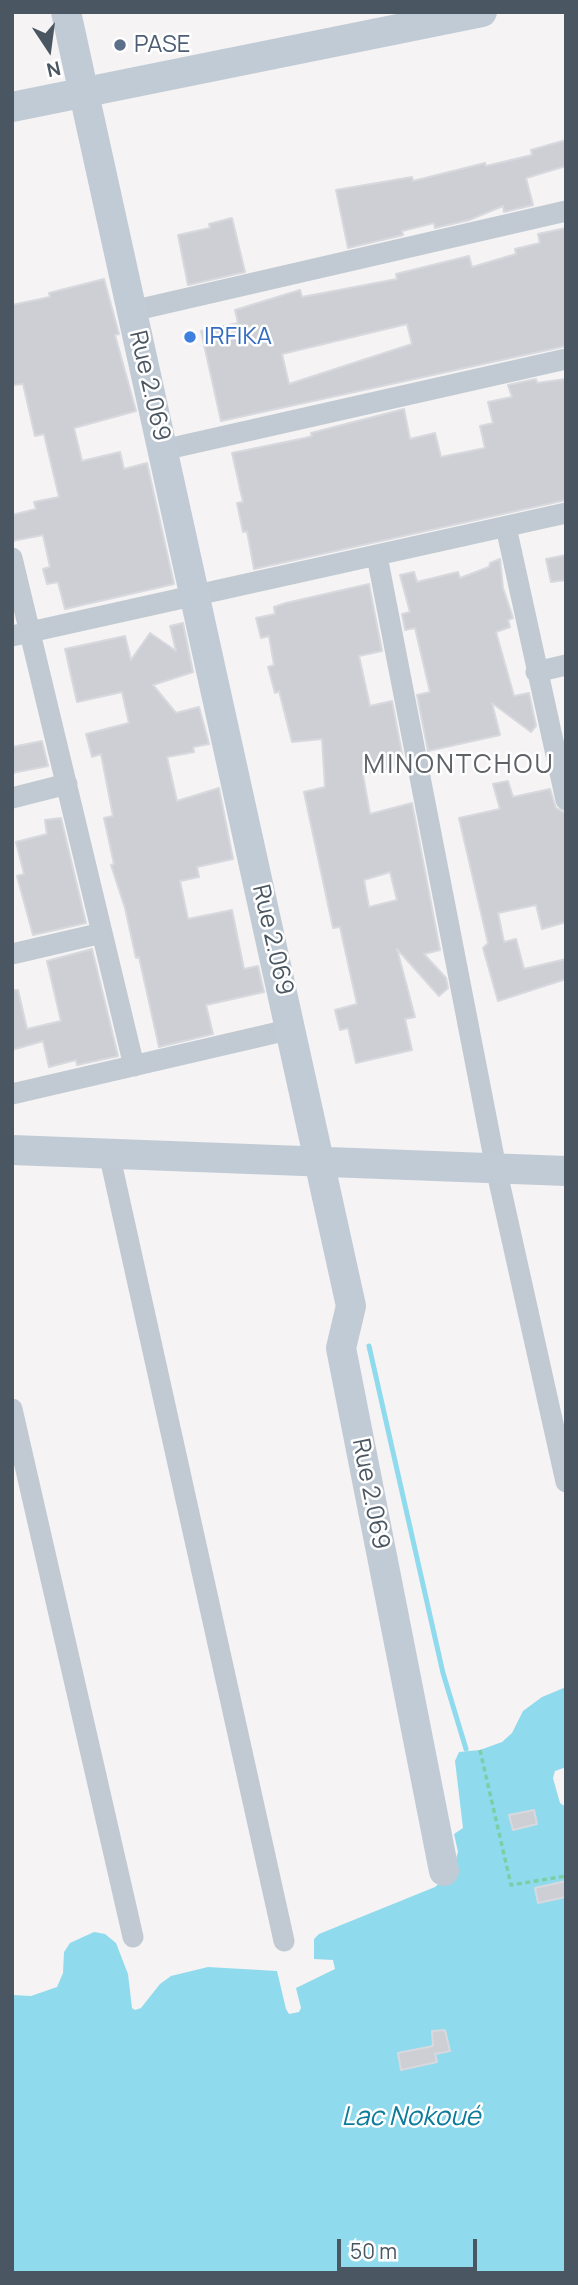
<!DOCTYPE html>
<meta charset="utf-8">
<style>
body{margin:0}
#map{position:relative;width:578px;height:2285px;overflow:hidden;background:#f5f3f3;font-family:Manrope,sans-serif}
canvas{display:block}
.frame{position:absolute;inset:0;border:14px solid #4a5661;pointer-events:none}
.north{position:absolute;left:14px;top:14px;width:70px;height:70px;-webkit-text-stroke:5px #fff;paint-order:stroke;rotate:167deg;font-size:19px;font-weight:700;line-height:28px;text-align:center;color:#4a5661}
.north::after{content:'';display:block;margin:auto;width:24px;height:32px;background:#4a5661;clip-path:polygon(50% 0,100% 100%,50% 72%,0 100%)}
.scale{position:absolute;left:337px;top:2239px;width:140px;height:32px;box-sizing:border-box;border:4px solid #4a5661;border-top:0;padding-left:9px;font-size:21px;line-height:24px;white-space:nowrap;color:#4a5661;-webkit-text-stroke:5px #fff;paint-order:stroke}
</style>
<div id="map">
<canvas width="578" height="2285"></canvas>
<div class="frame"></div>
<div class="north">N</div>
<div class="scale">50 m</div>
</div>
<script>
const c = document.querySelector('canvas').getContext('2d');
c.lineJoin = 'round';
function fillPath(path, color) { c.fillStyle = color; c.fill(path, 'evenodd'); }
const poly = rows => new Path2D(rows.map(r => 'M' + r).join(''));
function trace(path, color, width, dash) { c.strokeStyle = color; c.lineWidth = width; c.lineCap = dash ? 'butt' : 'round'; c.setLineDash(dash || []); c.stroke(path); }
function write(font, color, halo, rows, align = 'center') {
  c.font = font + ' Manrope,sans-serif'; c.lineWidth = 5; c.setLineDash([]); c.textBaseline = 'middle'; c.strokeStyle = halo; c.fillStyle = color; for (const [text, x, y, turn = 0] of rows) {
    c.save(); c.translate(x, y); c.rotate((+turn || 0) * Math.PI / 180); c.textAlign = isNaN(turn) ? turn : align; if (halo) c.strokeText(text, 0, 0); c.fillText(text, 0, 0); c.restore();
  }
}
fillPath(poly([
 [566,1687,566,1767,555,1771,553,1778,560,1803,566,1807,566,2273,12,2273,12,1995,31,1996,57,1987,63,1973,64,1952,70,1943,94,1932,105,1934,116,1943,128,1974,132,2008,135,2010,141,2008,160,1984,171,1976,208,1967,277,1971,286,2009,289,2014,299,2012,301,2008,296,1988,335,1969,333,1960,314,1959,314,1939,319,1934,435,1887,452,1872,458,1852,454,1834,463,1828,455,1761,459,1752,480,1750,502,1742,512,1733,523,1711,542,1697]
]), '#90daee');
trace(poly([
 [369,1346,443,1673,466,1749]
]), '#90daee', 5);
const building = poly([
 [566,140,566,166,526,178,533,205,504,212,503,206,469,220,435,228,434,223,402,231,403,235,348,248,336,190,412,177,413,181,485,163,486,166,532,155,531,150,566,140],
 [232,218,245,272,188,285,178,235,210,228,209,224,232,218],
 [566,228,566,346,221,421,201,331,238,323,235,310,300,290,302,297,397,279,396,274,469,256,472,267,516,254,515,249,540,243,538,234,566,228],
 [407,324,412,344,289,384,282,354,407,324],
 [104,279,119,334,115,335,136,411,74,428,82,461,120,452,124,469,147,463,174,584,65,609,58,582,47,584,43,569,50,567,43,535,12,541,12,515,36,509,34,502,59,497,44,434,35,436,23,384,12,385,12,305,50,297,49,293,104,279],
 [536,379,537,383,566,379,566,500,254,569,247,531,243,532,237,503,243,502,232,453,305,438,312,436,311,433,404,409,410,439,435,433,441,457,485,448,480,426,493,423,488,402,512,397,508,385,536,379],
 [566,555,566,580,551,582,546,559,566,555],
 [500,559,503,588,513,618,508,620,510,627,496,632,514,696,529,693,536,726,531,732,492,703,500,735,428,751,417,695,430,692,415,628,405,630,402,614,410,612,400,575,414,572,417,582,458,572,460,578,489,567,490,563,500,559],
 [369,584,382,651,359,656,370,706,392,701,404,764,363,775,370,814,412,803,440,950,424,954,446,978,448,988,439,996,397,949,415,1017,405,1019,412,1050,356,1063,348,1028,340,1030,335,1010,357,1004,340,927,333,928,304,792,325,787,322,739,292,742,279,691,275,693,268,667,274,665,269,636,261,638,256,618,275,614,274,607,286,603,369,584],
 [390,872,397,900,369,907,364,880,390,872],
 [183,623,193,672,153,685,176,713,199,707,209,744,193,747,194,752,167,757,177,801,219,788,233,859,197,867,199,877,180,881,188,919,232,910,244,969,258,966,264,992,206,1005,213,1034,159,1047,139,957,136,958,125,908,111,865,114,864,104,818,113,816,101,754,92,757,86,734,129,723,122,692,77,702,65,649,125,636,131,660,150,633,176,651,170,626,183,623],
 [42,741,48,766,12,773,12,747,42,741],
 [508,781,513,797,550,789,556,808,566,813,566,922,542,929,536,905,498,913,504,942,516,939,524,969,566,959,566,979,498,1001,483,948,488,943,459,818,500,809,493,784,508,781],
 [61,818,86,923,33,935,17,876,24,874,16,842,47,834,45,820,61,818],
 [92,949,118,1056,77,1065,76,1060,49,1067,43,1041,12,1050,12,990,18,990,27,1029,61,1021,47,961,92,949],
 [534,1810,537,1824,513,1830,509,1815,534,1810],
 [566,1881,566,1897,538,1903,535,1888,566,1881],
 [445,2030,450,2051,435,2054,437,2062,401,2070,398,2053,433,2046,432,2031,445,2030]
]);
fillPath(building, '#cdcfd5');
trace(building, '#d7d9de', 2);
trace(poly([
 [480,1750,511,1885,566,1876]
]), '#7ad0a6', 3.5, [5, 3.5]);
trace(poly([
 [132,311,566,211],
 [163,450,566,359],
 [506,527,566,800],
 [377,556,496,1168,566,1482],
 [12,558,134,1066],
 [12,636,566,513],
 [536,672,566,665],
 [12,798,67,784],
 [12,954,102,933],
 [12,1094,292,1029],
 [109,1153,284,1941],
 [12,1409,133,1937]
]), '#c1cad2', 21);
trace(poly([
 [66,12,351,1306,341,1348,444,1871],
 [12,107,482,12],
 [12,1150,566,1171]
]), '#c1cbd6', 30);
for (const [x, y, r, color] of [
 [120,45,7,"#5c6f8a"],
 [190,337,7,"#3f7fe0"]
]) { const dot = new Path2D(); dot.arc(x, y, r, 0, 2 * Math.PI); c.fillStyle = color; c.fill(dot); trace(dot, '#fff', 2.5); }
write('24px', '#4e5e75', '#fff', [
 ["PASE",134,45]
], 'left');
write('24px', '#366cbe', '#fff', [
 ["IRFIKA",204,337]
], 'left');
write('24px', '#4a5661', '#fff', [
 ["Rue 2.069",149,386,77],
 ["Rue 2.069",272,940,77],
 ["Rue 2.069",370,1494,79]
]);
c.letterSpacing = '2px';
write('26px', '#5f6368', '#fff', [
 ["MINONTCHOU",459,766]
]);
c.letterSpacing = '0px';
write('italic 26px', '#0c7c9b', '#fff', [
 ["Lac Nokoué",411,2118]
]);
</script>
